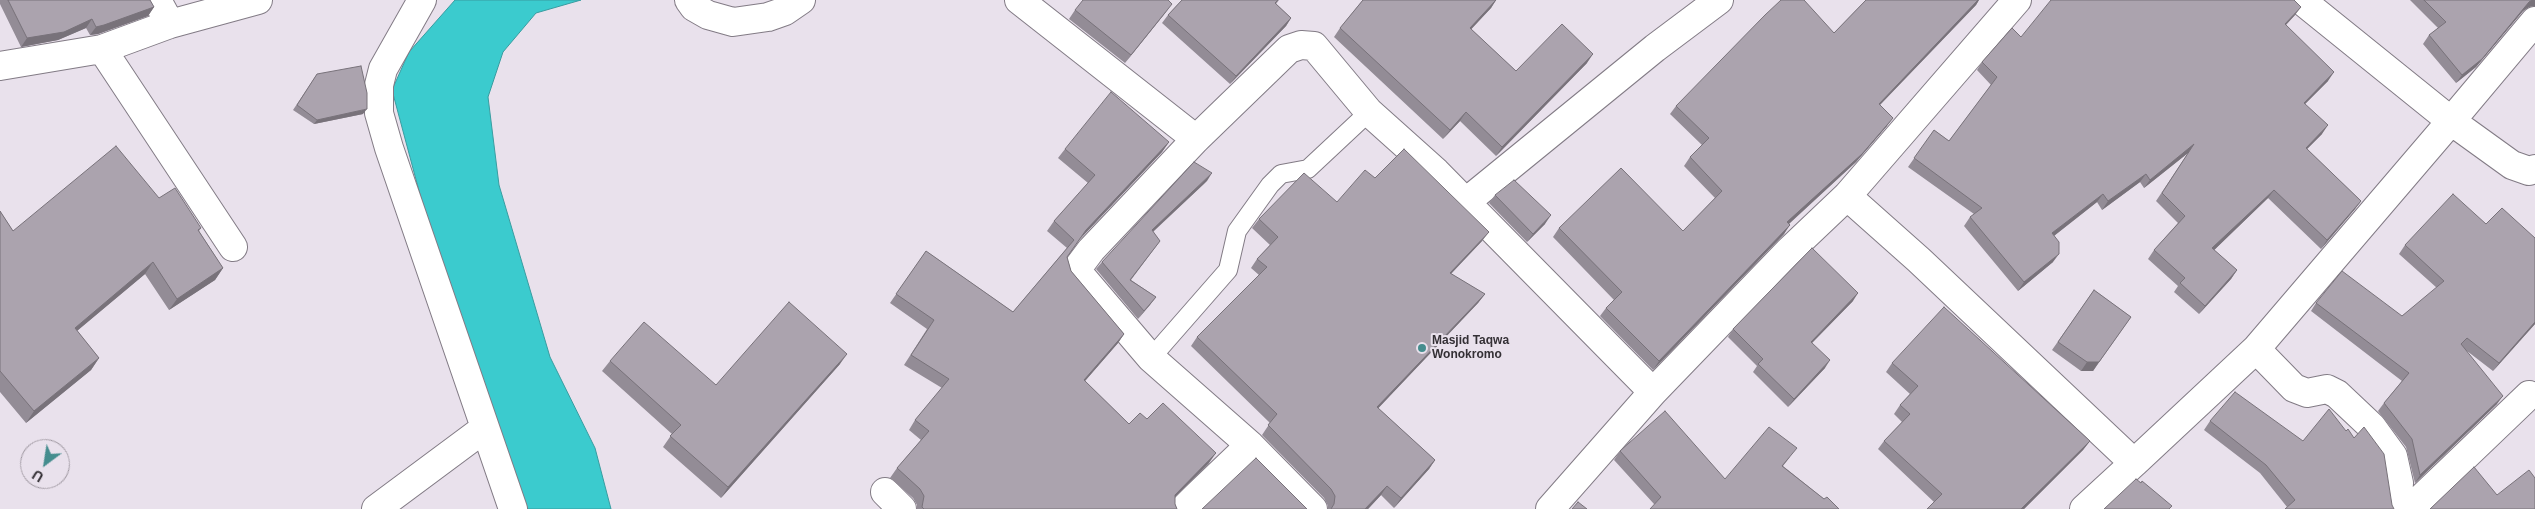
<!DOCTYPE html>
<style>
body{margin:0}
#map{position:relative;width:2535px;height:509px;overflow:hidden;background:#e9e1ec;font-family:Arial,sans-serif}
canvas{display:block}
.north{position:absolute;left:20px;top:439px;width:50px;height:50px;box-sizing:border-box;background:#e9e1ec;border:1px solid #a19aa3;border-radius:50%;rotate:211deg;font-size:14px;font-weight:700;line-height:20px;text-align:center;color:#343035}
.north::after{content:'';display:block;margin:auto;width:18px;height:22px;background:#458d8e;clip-path:polygon(50% 0,100% 100%,50% 72%,0 100%)}
</style>
<div id="map">
<canvas width="2535" height="509"></canvas>
<div class="north">U</div>
</div>
<script>
const c = document.querySelector('canvas').getContext('2d');
c.lineJoin = 'round';
function fillPath(path, color) { c.fillStyle = color; c.fill(path, 'evenodd'); }
const poly = rows => new Path2D(rows.map(r => 'M' + r).join(''));
function trace(path, color, width, dash) { c.strokeStyle = color; c.lineWidth = width; c.lineCap = dash ? 'butt' : 'round'; c.setLineDash(dash || []); c.stroke(path); }
function write(font, color, halo, rows, align = 'center') {
  c.font = font + ' Arial,sans-serif'; c.lineWidth = 4; c.setLineDash([]); c.textBaseline = 'middle'; c.strokeStyle = halo; c.fillStyle = color; for (const [text, x, y, turn = 0] of rows) {
    c.save(); c.translate(x, y); c.rotate((+turn || 0) * Math.PI / 180); c.textAlign = isNaN(turn) ? turn : align; if (halo) c.strokeText(text, 0, 0); c.fillText(text, 0, 0); c.restore();
  }
}
const water = poly([
 [455,0,581,0,536,13,503,52,488,97,499,185,550,357,595,448,611,509,526,509,448,299,392,90,409,52,455,0]
]);
fillPath(water, '#3bcbce');
trace(water, '#399ca0', 1);
const lane = poly([
 [1151,358,1228,270,1237,231,1270,185,1281,174,1308,169,1369,112]
]);
const street = poly([
 [157,0,170,24],
 [422,0,383,69,379,85,379,113,389,148,513,509],
 [689,0,694,7,708,15,733,22,768,17,785,11,801,0],
 [1019,0,1196,139],
 [2301,0,2451,121,2535,21],
 [102,49,233,247],
 [0,66,102,49,170,24,258,0],
 [1847,196,1919,260,2134,463,2084,509],
 [1466,202,1655,48,1719,0],
 [2256,349,2294,388,2307,393,2327,389,2337,394,2372,427,2393,456,2399,483,2398,499,2401,509],
 [2134,463,2256,349,2451,121,2512,165,2529,171,2535,169],
 [885,492,902,509],
 [376,509,485,428],
 [1183,509,1250,445],
 [1313,509,1250,445,1151,358,1076,270,1091,250,1196,139,1289,49,1301,45,1314,46,1369,112,1436,172,1653,392],
 [1550,509,1653,392,1788,252,1847,196,2017,0],
 [2410,509,2529,395]
]);
trace(lane, '#827b85', 20);
trace(street, '#827b85', 30);
trace(lane, '#fff', 18);
trace(street, '#fff', 28);
fillPath(poly([
 [0,0,150,0,154,7,148,16,98,34,90,35,86,28,58,40,21,47,0,4],
 [1182,0,1279,0,1276,4,1291,18,1286,26,1230,84,1162,23,1168,15],
 [1362,0,1496,0,1491,8,1471,29,1516,71,1587,63,1496,156,1460,121,1443,139,1334,37,1340,28,1362,1],
 [1866,0,1979,0,1976,5,1880,105,1887,126,1856,162,1789,224,1784,234,1653,370,1600,316,1606,308,1614,300,1553,237,1559,228,1683,231,1715,198,1684,166,1690,157,1702,145,1670,114,1676,106,1834,33],
 [2410,0,2535,0,2529,7,2523,11,2476,67,2456,83,2423,44,2429,35,2438,28],
 [1075,10,1166,12,1125,63,1069,19],
 [2295,15,2286,25,2328,81,2305,104,2322,134,2307,149,2361,201,2355,209,2321,249,2268,198,2214,250,2237,270,2231,279,2199,314,2174,292,2178,286,2148,259,2154,250,2178,223,2156,201,2188,153,2144,188,2140,182,2102,210,2097,202,2054,236,2053,262,2018,291,1964,226,1970,217,1974,214,1908,167,1934,130,1949,141,1991,85,1977,70,1982,62,2021,37],
 [317,74,363,114,314,124,293,110],
 [1169,142,1162,152,1080,239,1067,257,1071,271,1124,334,1118,343,1085,381,1129,424,1147,419,1209,463,1175,498,1175,504,1177,509,917,509,917,505,913,498,890,478,897,468,921,440,909,430,915,420,942,388,904,365,927,329,890,303,926,251,1013,312,1067,248,1047,231,1054,221,1088,183,1058,158,1065,149],
 [1375,178,1482,241,1451,274,1485,294,1478,303,1378,408,1435,460,1429,469,1394,508,1381,495,1368,509,1328,509,1328,506,1324,498,1262,435,1270,423,1191,346,1197,337,1259,275,1251,268,1257,259,1270,245,1252,228,1259,219,1337,202],
 [1207,181,1153,232,1160,241,1131,280,1156,297,1138,319,1096,269,1102,262],
 [1495,195,1545,224,1527,242,1489,203],
 [159,198,201,228,199,231,223,268,215,280,169,310,145,274,77,331,99,358,91,370,26,423,0,392,0,211,13,231],
 [2405,245,2535,324,2493,371,2467,351,2497,404,2415,483,2406,447,2378,411,2384,403,2402,381,2311,311,2316,303,2402,316,2437,288,2399,254],
 [2094,290,2131,317,2093,371,2081,371,2052,350],
 [1853,301,1812,343,1825,368,1788,407,1753,372,1757,366,1728,337,1733,329],
 [610,361,716,385,840,364,721,498,663,447,672,434,602,371],
 [1892,363,2090,441,2083,450,2024,509,1927,509,1934,502,1878,449,1884,441,1902,422,1894,414,1900,405,1910,394,1886,372],
 [2210,421,2303,441,2346,431,2354,438,2384,454,2287,507,2260,473,2204,430],
 [1620,451,1725,479,1790,457,1783,466,1824,499,1839,509,1654,504,1614,460]
]), '#938c96');
fillPath(poly([
 [1496,0,1491,8,1464,37,1470,28],
 [1978,0,1979,0,1976,5,1873,112,1879,104],
 [2532,0,2535,0,2535,6,2529,7,2523,11,2476,67,2456,83,2462,75,2529,2],
 [1172,4,1166,12,1125,63,1131,55],
 [154,7,148,16,98,34,90,35,96,27],
 [2301,7,2295,15,2279,32,2285,24],
 [1291,18,1286,26,1230,84,1236,76],
 [92,19,86,28,58,40,21,47,27,38],
 [1593,54,1587,63,1496,156,1502,147],
 [2334,72,2328,81,2298,111,2304,103],
 [367,109,363,114,314,124,317,120],
 [1466,112,1460,121,1443,139,1450,130],
 [1893,118,1887,126,1856,162,1781,231,1787,222],
 [2328,125,2322,134,2300,156,2306,148],
 [1169,142,1162,152,1080,239,1086,230],
 [2194,144,2188,153,2144,188,2150,180],
 [1212,173,1207,181,1146,238,1152,230],
 [2146,174,2140,182,2102,210,2108,201],
 [2274,190,2268,198,2207,257,2212,248],
 [2103,194,2097,202,2046,242,2052,233],
 [2361,201,2355,209,2321,249,2327,240],
 [1551,215,1545,224,1527,242,1533,234],
 [1790,225,1784,234,1653,370,1659,361],
 [1489,232,1482,241,1443,282,1450,273],
 [2059,254,2053,262,2018,291,2024,282],
 [153,262,145,274,66,340,75,328],
 [223,268,215,280,169,310,177,299],
 [2237,270,2231,279,2199,314,2205,306],
 [1858,293,1853,301,1805,350,1811,342],
 [1485,294,1478,303,1370,417,1377,407],
 [1156,297,1150,305,1138,319,1144,311],
 [2535,322,2535,324,2493,371,2499,363],
 [1124,334,1118,343,1078,389,1084,380],
 [847,354,840,364,721,498,728,487],
 [99,358,91,370,26,423,34,411],
 [1830,360,1825,368,1788,407,1794,399],
 [2087,362,2099,362,2093,371,2081,371],
 [2503,396,2497,404,2415,483,2420,475],
 [2090,441,2083,450,2024,509,2021,509],
 [1216,453,1209,463,1168,504,1175,495],
 [1435,460,1429,469,1394,508,1401,498],
 [1387,486,1381,495,1368,509,1365,509]
]), '#78727a');
const building = poly([
 [8,0,150,0,154,7,104,25,96,27,92,19,64,32,27,38,8,0],
 [1083,0,1168,0,1172,4,1131,55,1075,10,1083,0],
 [1182,0,1278,0,1275,3,1291,18,1236,76,1168,15,1182,0],
 [1363,0,1496,0,1470,28,1516,71,1562,24,1593,54,1502,147,1466,112,1450,130,1340,28,1363,0],
 [1781,0,1804,0,1834,33,1866,0,1978,0,1879,104,1893,118,1862,154,1787,222,1790,225,1659,361,1606,308,1622,292,1559,228,1621,168,1683,231,1722,191,1690,157,1709,138,1676,106,1765,15,1781,0],
 [2051,0,2294,0,2301,7,2285,24,2334,72,2304,103,2328,125,2306,148,2361,201,2327,240,2274,190,2212,248,2237,270,2205,306,2180,283,2185,278,2154,250,2185,216,2162,193,2194,144,2150,180,2146,174,2108,201,2103,194,2052,233,2059,242,2059,254,2024,282,1970,217,1982,208,1914,158,1934,130,1949,141,1997,77,1982,62,2012,28,2021,37,2051,0],
 [2424,0,2532,0,2529,2,2482,59,2462,75,2429,35,2446,22,2424,0],
 [361,66,367,93,367,109,317,120,297,105,317,74,361,66],
 [1111,92,1169,142,1086,230,1067,257,1071,271,1124,334,1084,380,1129,424,1140,413,1147,419,1163,403,1216,453,1175,495,1175,504,1177,509,924,509,922,507,924,496,920,489,897,468,929,431,915,420,949,379,911,355,934,320,896,294,926,251,1013,312,1074,240,1054,221,1095,175,1065,149,1111,92],
 [116,146,159,198,175,188,201,228,198,230,223,268,177,299,153,262,75,328,99,358,34,411,0,371,0,211,13,231,116,146],
 [1404,149,1489,232,1450,273,1485,294,1377,407,1435,460,1401,498,1387,486,1365,509,1331,509,1334,504,1335,496,1331,489,1268,425,1277,414,1197,337,1267,267,1257,259,1278,237,1259,219,1304,173,1337,202,1365,170,1375,178,1404,149],
 [1194,162,1212,173,1152,230,1160,241,1130,280,1156,297,1144,311,1102,262,1194,162],
 [1514,180,1551,215,1533,234,1495,195,1514,180],
 [2453,194,2486,224,2502,208,2535,238,2535,322,2499,363,2467,338,2461,344,2503,396,2420,475,2412,439,2384,403,2409,373,2316,303,2342,271,2402,316,2444,281,2405,245,2453,194],
 [1812,248,1858,293,1811,342,1830,360,1794,399,1758,364,1763,359,1733,329,1812,248],
 [2094,290,2131,317,2099,362,2087,362,2058,342,2094,290],
 [789,302,847,354,728,487,670,436,681,425,610,361,644,322,716,385,789,302],
 [1944,307,2090,441,2021,509,1927,509,1942,494,1884,441,1910,414,1900,405,1918,386,1892,363,1944,307],
 [2235,392,2303,441,2329,409,2346,431,2348,429,2354,438,2364,427,2384,454,2392,505,2394,509,2285,509,2295,500,2266,465,2210,421,2235,392],
 [1665,411,1725,479,1769,427,1797,448,1782,466,1824,499,1827,497,1839,509,1650,509,1661,497,1620,451,1665,411],
 [1256,458,1307,509,1202,509,1256,458],
 [2474,467,2497,495,2529,470,2535,478,2535,509,2430,509,2474,467],
 [2136,479,2141,483,2142,481,2172,506,2169,509,2104,509,2136,479],
 [1578,502,1587,509,1572,509,1578,502]
]);
fillPath(building, '#aba3ae');
trace(building, '#78727a', 1);
for (const [x, y, r, color] of [
 [1422,348,5,"#458d8e"]
]) { const dot = new Path2D(); dot.arc(x, y, r, 0, 2 * Math.PI); c.fillStyle = color; c.fill(dot); trace(dot, '#e9e1ec', 2); }
write('bold 12px', '#343035', '#e9e1ec', [
 ["Masjid Taqwa",1432,341],
 ["Wonokromo",1432,355]
], 'left');
</script>
